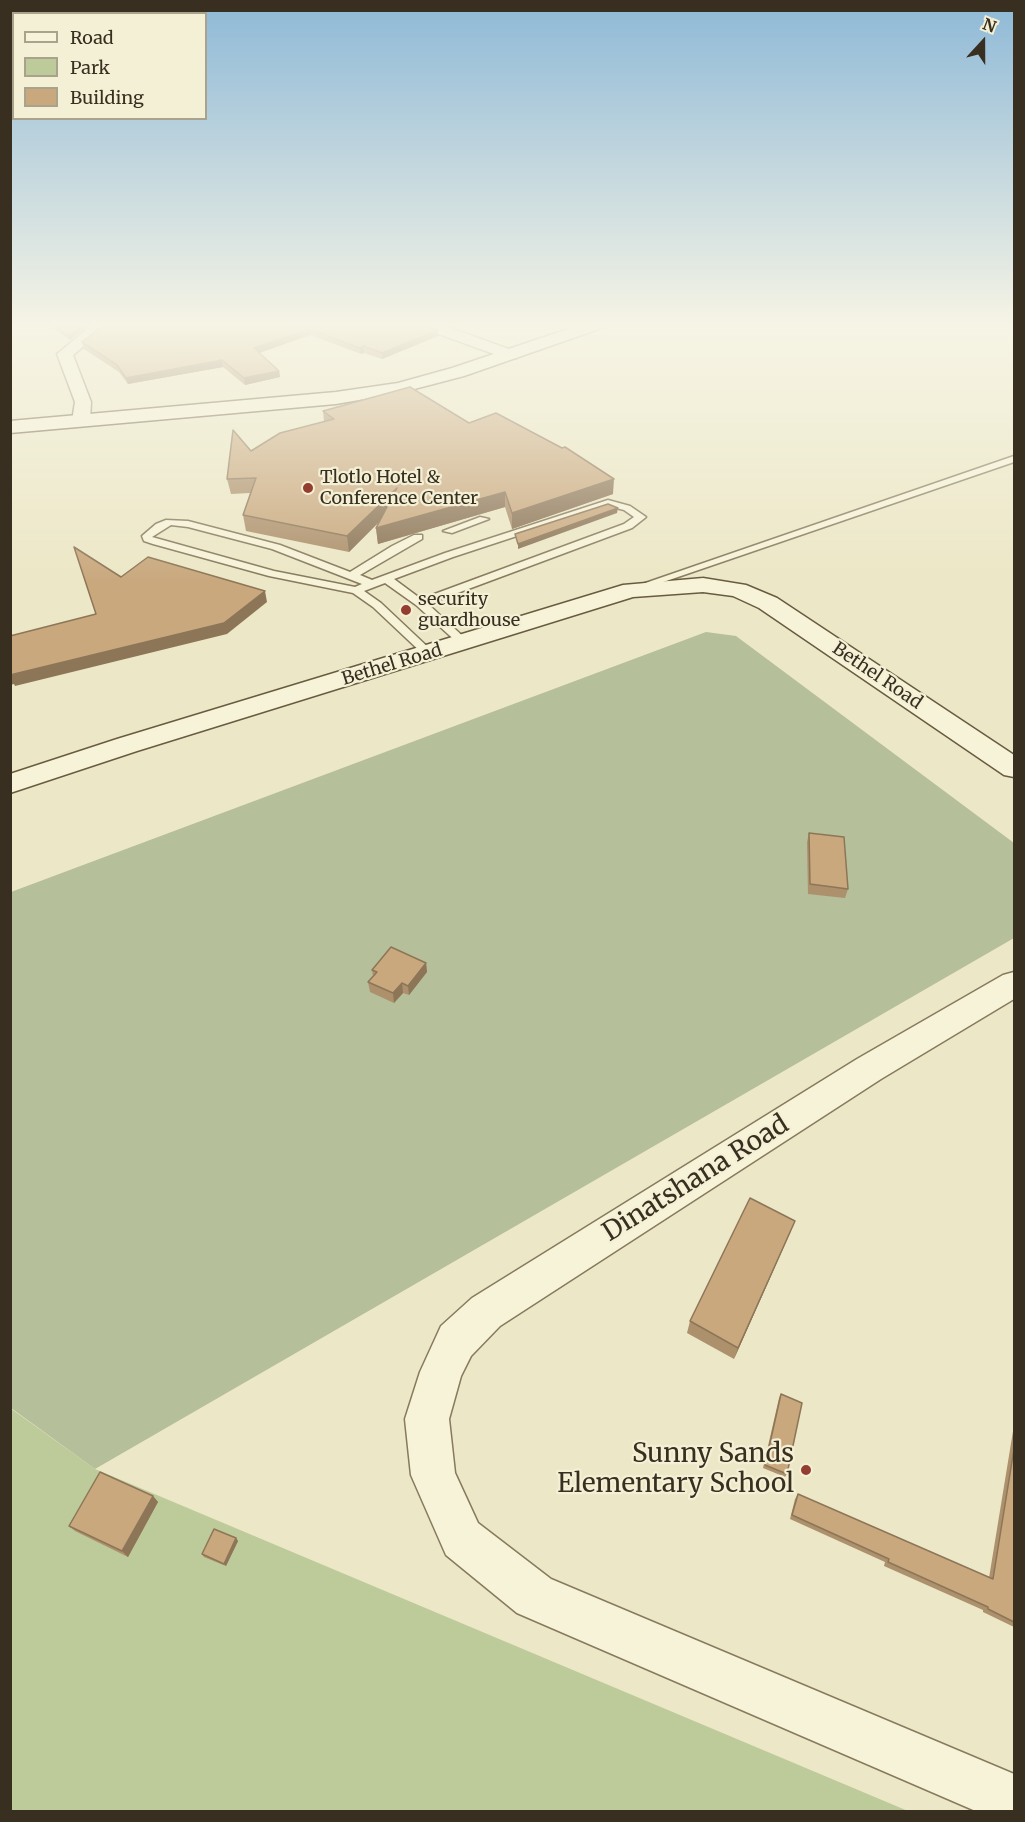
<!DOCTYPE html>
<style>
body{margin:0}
#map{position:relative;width:1025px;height:1822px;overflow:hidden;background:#ece7c6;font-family:Merriweather,serif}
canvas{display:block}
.frame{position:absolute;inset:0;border:12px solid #382f20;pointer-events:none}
.legend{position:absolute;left:12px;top:12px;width:195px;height:108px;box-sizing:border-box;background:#f4f0d5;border:2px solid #a9a38d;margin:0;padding:8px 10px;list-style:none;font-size:18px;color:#382f20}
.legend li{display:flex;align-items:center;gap:12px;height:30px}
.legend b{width:30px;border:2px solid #a9a38d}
.north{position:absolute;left:953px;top:12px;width:60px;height:60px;-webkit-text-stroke:4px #f4f0d5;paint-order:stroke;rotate:21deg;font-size:16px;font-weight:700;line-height:24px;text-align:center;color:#382f20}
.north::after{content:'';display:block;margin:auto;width:21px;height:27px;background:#382f20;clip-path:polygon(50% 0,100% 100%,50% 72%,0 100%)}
</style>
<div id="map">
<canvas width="1025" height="1822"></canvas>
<div class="frame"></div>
<ul class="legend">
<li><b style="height:8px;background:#f7f3d9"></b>Road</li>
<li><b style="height:16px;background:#bdca9a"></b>Park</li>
<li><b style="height:16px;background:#c9a87e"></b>Building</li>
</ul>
<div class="north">N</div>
</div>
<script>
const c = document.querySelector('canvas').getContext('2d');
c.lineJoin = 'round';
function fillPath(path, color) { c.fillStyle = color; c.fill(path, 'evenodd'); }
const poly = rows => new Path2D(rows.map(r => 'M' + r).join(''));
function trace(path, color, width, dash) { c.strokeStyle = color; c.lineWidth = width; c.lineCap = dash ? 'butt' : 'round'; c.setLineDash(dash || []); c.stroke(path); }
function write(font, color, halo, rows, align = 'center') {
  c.font = font + ' Merriweather,serif'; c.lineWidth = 4.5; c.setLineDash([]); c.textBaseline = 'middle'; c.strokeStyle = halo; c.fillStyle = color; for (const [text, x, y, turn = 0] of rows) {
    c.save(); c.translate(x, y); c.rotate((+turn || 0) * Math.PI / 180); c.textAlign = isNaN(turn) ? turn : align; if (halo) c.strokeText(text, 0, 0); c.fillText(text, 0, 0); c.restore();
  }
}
fillPath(poly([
 [10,1408,95,1469,908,1811,11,1811]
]), '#bdca9a');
fillPath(poly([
 [706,632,736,636,1014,843,1014,938,95,1469,11,1408,11,892]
]), '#b5bf99');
const lane = poly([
 [1014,456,1014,462,637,591,629,591,628,589,1014,456],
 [608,500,630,506,646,517,632,528,428,604,468,641,468,645,460,645,416,605,385,583,364,591,381,603,432,651,434,653,428,656,424,655,373,607,353,593,269,576,153,544,144,541,142,536,156,524,166,520,188,521,280,545,350,572,392,546,414,535,422,535,422,539,360,575,372,580,445,553,608,500],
 [608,506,624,510,634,517,624,524,421,599,394,579,453,557,608,506],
 [171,525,188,527,272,549,362,584,355,587,274,571,152,537,171,525],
 [480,517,489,519,452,533,443,531,480,517]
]);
const street = poly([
 [91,326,108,326,73,355,91,402,90,421,87,425,81,426,75,425,72,421,75,402,57,354,91,326],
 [423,326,445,326,517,352,519,355,517,358,505,358,425,329,423,326],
 [1014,972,1014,999,881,1079,500,1326,471,1356,461,1376,449,1419,455,1473,478,1523,551,1579,1014,1774,1014,1812,978,1812,517,1613,446,1555,411,1475,405,1419,420,1372,441,1326,472,1298,857,1059,1003,975,1014,972]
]);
const secondary = poly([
 [577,326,601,326,599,329,464,376,399,393,336,404,10,433,10,421,336,392,398,383,452,368,577,326],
 [703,578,746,585,777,598,1014,755,1014,777,1004,775,759,608,733,596,703,592,633,597,137,751,10,793,10,774,117,739,623,585,703,578]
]);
trace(lane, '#877a5d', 3);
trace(street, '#877a5d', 3);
trace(secondary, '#695b40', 3);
fillPath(lane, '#f7f3d9');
fillPath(street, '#f7f3d9');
fillPath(secondary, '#f7f3d9');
fillPath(poly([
 [50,326,84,326,84,329,70,340],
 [102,326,428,326,438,336,382,359,364,353,361,354,310,335,260,353,279,371,280,377,245,385,223,367,128,384,119,372,84,349,82,342],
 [323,411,469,423,613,494,512,529,505,507,378,544,376,528,379,522,349,552,246,531,243,515,250,493,231,494,227,479,251,451,324,422],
 [809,833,848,889,845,898,808,894,807,842],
 [426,963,427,972,409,995,403,993,394,1003,370,992,368,982,373,976,372,970],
 [790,1233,734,1359,687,1333,690,1321],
 [781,1394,787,1474,785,1477,763,1468,779,1398],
 [1014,1425,1014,1627,983,1612,983,1610,884,1566,885,1562,790,1519,795,1499,798,1494,989,1578],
 [153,1496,158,1502,128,1557,75,1531,69,1526],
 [236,1538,238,1541,226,1566,204,1557,202,1554]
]), '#ad906c');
fillPath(poly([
 [82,326,84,326,84,329,70,340,69,336],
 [309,329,310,335,255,354,254,348],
 [438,330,438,336,382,359,382,353],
 [363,346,364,353,361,354,360,348],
 [222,360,223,367,128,384,126,378],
 [279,371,280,377,245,385,244,378],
 [614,479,613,494,512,529,512,513],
 [397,488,398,503,349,552,347,536],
 [505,492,505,507,378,544,376,528],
 [618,508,617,513,518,549,518,544],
 [265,591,267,602,227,634,15,686,14,684,10,685,10,675],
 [426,963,427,972,409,995,408,986],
 [402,983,403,993,394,1003,393,993],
 [795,1221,790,1233,734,1359,738,1348],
 [153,1496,158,1502,128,1557,122,1551],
 [236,1538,238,1541,226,1566,224,1564]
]), '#8d7658');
const building = poly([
 [54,326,82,326,69,336,54,326],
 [102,326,428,326,438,330,382,353,363,346,360,348,309,329,254,348,279,371,244,378,222,360,126,378,117,365,82,342,102,326],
 [410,387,469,423,496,413,562,448,565,447,614,479,512,513,505,492,376,528,397,488,347,536,243,515,256,478,227,479,233,430,251,451,280,433,334,419,323,411,410,387],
 [608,504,618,508,518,544,515,534,608,504],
 [74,547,121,577,148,557,265,591,224,623,10,675,10,636,96,614,74,547],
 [809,833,844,837,848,889,810,884,809,833],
 [391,947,426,963,408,986,402,983,393,993,368,982,377,972,372,970,391,947],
 [750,1198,795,1221,738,1348,690,1321,750,1198],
 [781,1394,802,1403,787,1474,765,1465,781,1394],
 [1014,1449,1014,1622,988,1609,988,1607,888,1562,889,1559,792,1515,798,1494,993,1579,1014,1449],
 [100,1472,153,1496,122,1551,69,1526,100,1472],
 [214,1529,236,1538,224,1564,202,1554,214,1529]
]);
fillPath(building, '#c9a87e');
trace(building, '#8d7658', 1.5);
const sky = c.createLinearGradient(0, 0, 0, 581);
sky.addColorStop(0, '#8eb9d7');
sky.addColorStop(0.56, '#f6f4e5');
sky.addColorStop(1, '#f6f4e500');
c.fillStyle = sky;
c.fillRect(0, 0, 1025, 581);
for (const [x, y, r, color] of [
 [308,488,6,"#933e2f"],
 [406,610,6,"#933e2f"],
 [806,1470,6,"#933e2f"]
]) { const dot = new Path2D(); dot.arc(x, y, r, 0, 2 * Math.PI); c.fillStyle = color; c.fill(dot); trace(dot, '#f4f0d5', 2); }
write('18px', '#382f20', '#f4f0d5', [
 ["Tlotlo Hotel &",320,478],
 ["Conference Center",320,499],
 ["security",418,600],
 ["guardhouse",418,621]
], 'left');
write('18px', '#382f20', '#f4f0d5', [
 ["Bethel Road",392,665,-17],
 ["Bethel Road",877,676,34]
]);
write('26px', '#382f20', '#f4f0d5', [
 ["Dinatshana Road",696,1179,-32]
]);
write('26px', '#382f20', '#f4f0d5', [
 ["Sunny Sands",794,1455],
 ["Elementary School",794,1485]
], 'right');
</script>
